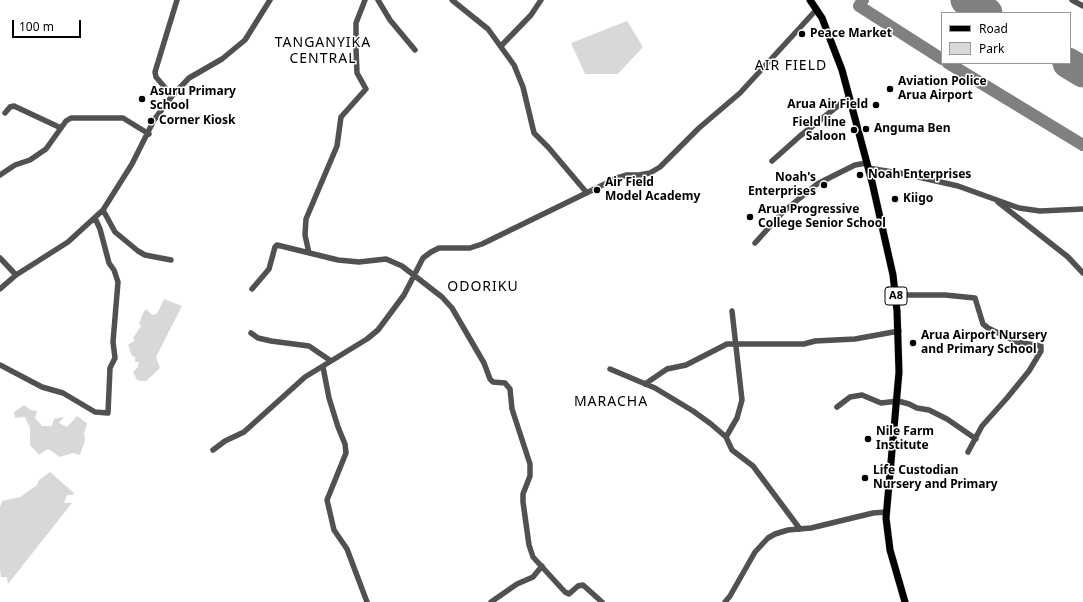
<!DOCTYPE html>
<style>
body{margin:0}
#map{position:relative;width:1083px;height:602px;overflow:hidden;background:#fff;font-family:"Noto Sans",sans-serif}
canvas{display:block}
.legend{position:absolute;left:941px;top:12px;width:130px;height:52px;box-sizing:border-box;background:#fff;border:1px solid #999;margin:0;padding:5px 7px;list-style:none;font-size:12px;color:#000}
.legend li{display:flex;align-items:center;gap:8px;height:20px}
.legend b{width:20px;border:1px solid #999}
.scale{position:absolute;left:12px;top:20px;width:69px;height:18px;box-sizing:border-box;border:2px solid #000;border-top:0;padding-left:5px;font-size:12px;line-height:14px;white-space:nowrap;color:#000;-webkit-text-stroke:3px #fff;paint-order:stroke}
</style>
<div id="map">
<canvas width="1083" height="602"></canvas>
<ul class="legend">
<li><b style="height:5px;background:#000"></b>Road</li>
<li><b style="height:11px;background:#d8d8d8"></b>Park</li>
</ul>
<div class="scale">100 m</div>
</div>
<script>
const c = document.querySelector('canvas').getContext('2d');
c.lineJoin = 'round';
function fillPath(path, color) { c.fillStyle = color; c.fill(path, 'evenodd'); }
const poly = rows => new Path2D(rows.map(r => 'M' + r).join(''));
function trace(path, color, width, dash) { c.strokeStyle = color; c.lineWidth = width; c.lineCap = dash ? 'butt' : 'round'; c.setLineDash(dash || []); c.stroke(path); }
function write(font, color, halo, rows, align = 'center') {
  c.font = font + ' "Noto Sans",sans-serif'; c.lineWidth = 3; c.setLineDash([]); c.textBaseline = 'middle'; c.strokeStyle = halo; c.fillStyle = color; for (const [text, x, y, turn = 0] of rows) {
    c.save(); c.translate(x, y); c.rotate((+turn || 0) * Math.PI / 180); c.textAlign = isNaN(turn) ? turn : align; if (halo) c.strokeText(text, 0, 0); c.fillText(text, 0, 0); c.restore();
  }
}
fillPath(poly([
 [627,21,643,47,618,74,585,74,571,43],
 [164,299,182,306,156,357,160,368,146,381,141,381,137,380,133,372,138,367,139,362,135,362,135,357,132,356,128,345,135,340,133,338,141,326,139,324,142,315,146,309,152,315,157,314],
 [24,405,31,410,37,411,35,418,42,426,52,426,54,419,64,417,59,423,67,427,77,416,87,423,84,434,85,440,80,455,73,453,60,457,48,449,39,455,30,445,30,428,25,417,15,418,14,412],
 [50,472,74,493,73,495,67,495,64,503,72,503,8,584,7,577,1,577,0,569,0,507,2,501,20,497,37,485,39,480]
]), '#d8d8d8');
trace(poly([
 [863,0,859,6,942,59],
 [948,63,1083,145]
]), '#808080', 12);
trace(poly([
 [966,0,987,13],
 [1068,63,1083,72]
]), '#808080', 31);
const major = poly([
 [810,0,822,18,842,70,872,182,893,275,897,311,899,372,886,518,890,550,905,602]
]);
trace(major, '#dbdbdb', 8);
trace(poly([
 [378,0,390,20,415,50],
 [452,0,488,29,514,65,523,87,534,133,548,147,587,193],
 [1072,0,1083,6],
 [501,46,531,15,541,0],
 [172,96,156,77,155,72,177,0],
 [5,113,10,107,14,106,61,128],
 [772,161,800,136,849,97],
 [868,168,905,174,958,186,1019,208,1040,211,1083,209],
 [0,175,15,165,30,160,46,149,66,121,71,118,123,118,149,134],
 [998,202,1068,257,1083,273],
 [103,210,115,232,138,251,145,255,171,260],
 [755,243,783,212,817,184,855,165,867,163],
 [309,253,305,235,306,219,337,146,341,117,366,89,357,73,356,48,356,23,365,0],
 [0,258,16,275],
 [0,289,16,275,68,242,103,210,132,164,154,120,172,96,189,78,222,59,245,40,270,0],
 [252,289,269,269,275,247,277,245,338,260,359,262,386,259,402,266,442,297,452,308,484,363,490,379,493,382,505,383,510,389,512,409,530,464,530,476,523,494,523,502,529,545,533,557,565,592,569,594,578,586,583,585,602,602],
 [896,295,945,295,975,298,983,324,988,328,1017,342,1041,346,1041,351,1029,371,1007,398,982,426,968,452],
 [251,333,258,338,271,341,309,346,331,361],
 [0,365,42,387,63,393,95,412,108,413,110,368,115,358,113,342,118,282,114,270,109,263,100,229,95,218],
 [323,367,329,398,338,427,345,444,346,453,327,500,334,530,347,549,367,602],
 [610,369,655,388,693,411,711,424,726,437,732,450,753,466,800,529],
 [645,384,667,369,686,365,727,344,804,344,815,341,855,339,899,331],
 [837,407,850,397,862,395,881,403,898,401,909,404,917,408,929,410,947,419,976,439],
 [726,437,737,418,742,400,732,311],
 [213,450,225,441,244,432,305,377,367,339,378,330,404,295,423,258,431,252,439,248,470,248,482,244,617,178,627,175,639,175,650,173,660,167,699,128,740,93,817,9],
 [491,602,517,584,533,577,542,566],
 [725,602,730,596,755,552,768,538,775,534,788,530,811,528,873,513,886,512]
]), '#515151', 5.5);
trace(major, '#000', 7);
for (const [x, y, r, color] of [
 [802,34,4,"#000"],
 [890,89,4,"#000"],
 [142,99,4,"#000"],
 [876,105,4,"#000"],
 [151,121,4,"#000"],
 [866,129,4,"#000"],
 [854,130,4,"#000"],
 [860,175,4,"#000"],
 [824,185,4,"#000"],
 [597,190,4,"#000"],
 [895,199,4,"#000"],
 [750,217,4,"#000"],
 [913,343,4,"#000"],
 [868,439,4,"#000"],
 [865,478,4,"#000"]
]) { const dot = new Path2D(); dot.arc(x, y, r, 0, 2 * Math.PI); c.fillStyle = color; c.fill(dot); trace(dot, '#fff', 1.5); }
for (const [x, y, w] of [
 [896,296,22]
]) { const box = new Path2D(); box.roundRect(x - w / 2, y - 9, w, 18, 3); c.fillStyle = '#fff'; c.fill(box); trace(box, '#000', 1); }
write('bold 11px', '#000', null, [
 ["A8",896,296]
]);
write('bold 12px', '#000', '#fff', [
 ["Peace Market",810,34],
 ["Aviation Police",898,82],
 ["Arua Airport",898,96],
 ["Asuru Primary",150,92],
 ["School",150,106],
 ["Arua Air Field",868,105,"right"],
 ["Corner Kiosk",159,121],
 ["Field line",846,123,"right"],
 ["Saloon",846,137,"right"],
 ["Anguma Ben",874,129],
 ["Noah Enterprises",868,175],
 ["Noah's",816,178,"right"],
 ["Enterprises",816,192,"right"],
 ["Air Field",605,183],
 ["Model Academy",605,197],
 ["Kiigo",903,199],
 ["Arua Progressive",758,210],
 ["College Senior School",758,224],
 ["Arua Airport Nursery",921,336],
 ["and Primary School",921,350],
 ["Nile Farm",876,432],
 ["Institute",876,446],
 ["Life Custodian",873,471],
 ["Nursery and Primary",873,485]
], 'left');
c.letterSpacing = '1px';
write('14px', '#000', '#fff', [
 ["TANGANYIKA",323,43],
 ["CENTRAL",323,59],
 ["AIR FIELD",791,66],
 ["ODORIKU",483,287],
 ["MARACHA",611,402]
]);
c.letterSpacing = '0px';
</script>
